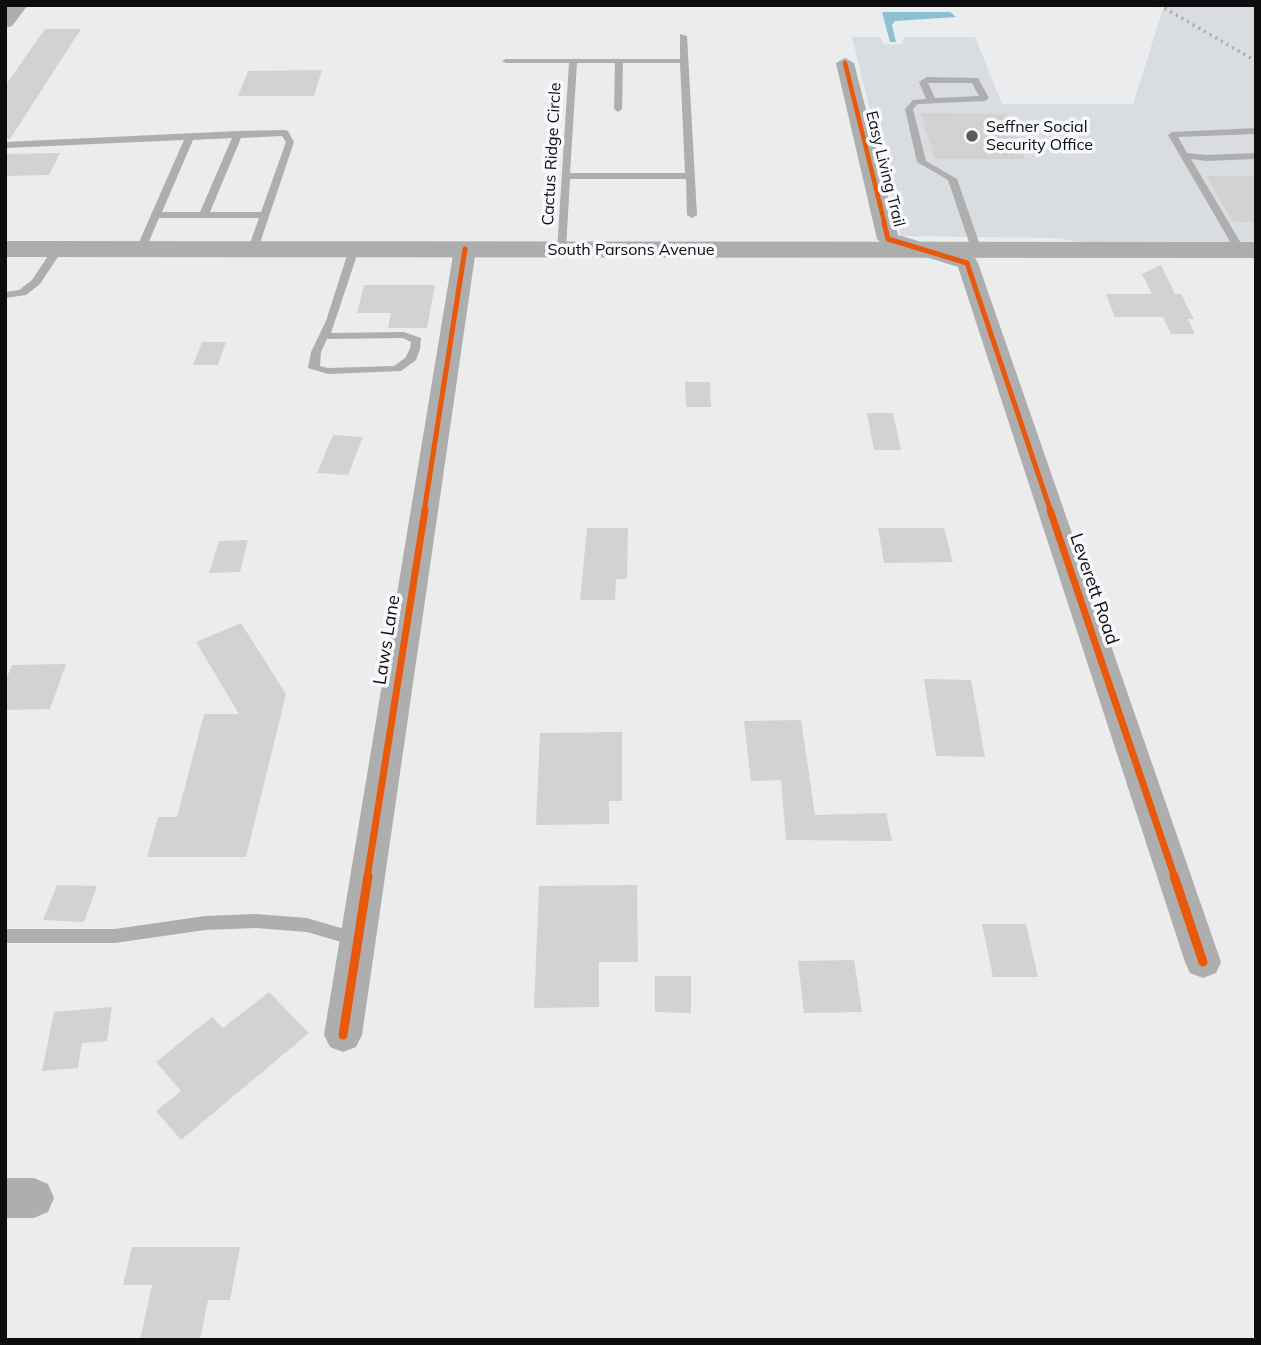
<!DOCTYPE html>
<style>
body{margin:0}
#map{position:relative;width:1261px;height:1345px;overflow:hidden;background:#ebeced;font-family:Mulish,sans-serif}
canvas{display:block}
.frame{position:absolute;inset:0;border:7px solid #0d0d0e;pointer-events:none}
</style>
<div id="map">
<canvas width="1261" height="1345"></canvas>
<div class="frame"></div>
</div>
<script>
const c = document.querySelector('canvas').getContext('2d');
c.lineJoin = 'round';
function fillPath(path, color) { c.fillStyle = color; c.fill(path, 'evenodd'); }
const poly = rows => new Path2D(rows.map(r => 'M' + r).join(''));
function trace(path, color, width, dash) { c.strokeStyle = color; c.lineWidth = width; c.lineCap = dash ? 'butt' : 'round'; c.setLineDash(dash || []); c.stroke(path); }
function write(font, color, halo, rows, align = 'center') {
  c.font = font + ' Mulish,sans-serif'; c.lineWidth = 7; c.setLineDash([]); c.textBaseline = 'middle'; c.strokeStyle = halo; c.fillStyle = color; for (const [text, x, y, turn = 0] of rows) {
    c.save(); c.translate(x, y); c.rotate((+turn || 0) * Math.PI / 180); c.textAlign = isNaN(turn) ? turn : align; if (halo) c.strokeText(text, 0, 0); c.fillText(text, 0, 0); c.restore();
  }
}
fillPath(poly([
 [1222,5,1256,5,1256,244,1092,244,1055,238,901,236,852,37,880,37,883,43,891,45,902,44,904,37,975,37,1002,104,1133,104,1164,6]
]), '#d9dce1');
fillPath(poly([
 [882,12,950,12,956,17,895,21,892,25,896,42,890,42]
]), '#8cc1d2');
fillPath(poly([
 [45,29,81,29,10,139,5,139,5,86],
 [322,70,314,96,238,96,248,71],
 [920,113,1007,114,1025,159,935,159],
 [60,153,49,175,5,176,5,154],
 [1206,176,1256,176,1256,222,1233,222],
 [1161,265,1175,294,1181,294,1194,319,1188,319,1195,334,1171,334,1163,317,1115,317,1106,294,1152,294,1142,274],
 [364,285,435,285,427,328,388,328,391,313,357,313],
 [202,342,226,342,218,365,193,365],
 [685,382,710,382,711,407,686,407],
 [867,413,893,413,901,450,874,450],
 [333,435,363,437,348,475,317,473],
 [587,528,628,528,627,579,616,579,615,600,580,600],
 [878,528,944,528,953,562,884,563],
 [248,540,240,572,209,573,219,541],
 [241,623,286,694,246,857,147,857,158,817,177,817,204,714,239,714,196,642],
 [66,664,50,709,5,710,5,682,12,665],
 [924,679,971,680,985,757,936,756],
 [801,720,815,815,886,813,892,841,786,840,781,780,751,781,744,721],
 [622,732,622,801,609,801,609,824,536,825,540,733],
 [57,885,97,886,84,922,43,920],
 [637,885,638,962,599,962,599,1007,534,1008,539,886],
 [982,924,1026,924,1038,977,993,977],
 [854,960,862,1012,804,1013,798,961],
 [655,976,691,976,691,1013,655,1012],
 [269,992,309,1033,181,1140,156,1111,181,1091,156,1062,212,1017,223,1028],
 [112,1007,107,1041,82,1043,78,1068,42,1071,54,1012],
 [132,1247,240,1247,230,1300,208,1300,200,1340,140,1340,152,1285,123,1285]
]), '#d2d2d2');
fillPath(poly([
 [680,34,687,36,697,215,692,218,687,215,686,179,570,179,566,249,557,251,569,63,506,63,502,61,506,59,680,59,680,34],
 [577,63,615,63,614,109,618,112,622,109,623,63,680,63,685,173,570,173,577,63],
 [927,77,978,78,989,98,985,101,918,104,913,109,926,161,957,179,982,251,981,253,972,251,948,180,917,162,905,109,913,100,926,99,919,82,927,77],
 [928,83,972,83,979,96,935,98,928,83],
 [1256,128,1256,134,1178,137,1187,153,1206,155,1256,153,1256,159,1206,161,1191,159,1245,250,1240,253,1235,250,1168,135,1172,132,1256,128],
 [238,131,285,130,288,131,294,142,258,249,253,252,248,249,259,218,159,218,145,251,136,249,184,140,5,148,5,142,238,131],
 [282,136,286,142,261,212,210,212,241,138,282,136],
 [232,138,200,212,162,212,193,140,232,138],
 [58,246,63,249,40,284,26,295,5,298,5,292,19,290,32,280,54,247,58,246],
 [354,246,359,249,331,333,404,332,421,338,420,349,416,360,401,371,328,374,308,368,311,352,326,321,349,249,354,246],
 [403,338,411,342,410,349,405,358,394,366,328,368,320,366,321,352,327,339,403,338],
 [256,914,307,918,361,934,363,939,361,944,355,946,307,932,256,928,205,930,115,943,5,943,5,929,115,929,205,916,256,914]
]), '#afaeae');
fillPath(poly([
 [845,58,854,63,898,235,975,258,978,263,1221,962,1216,973,1203,978,1190,973,1185,962,958,267,881,243,877,239,836,63,845,58],
 [465,243,476,249,362,1035,356,1047,343,1052,330,1047,324,1035,454,249,465,243],
 [5,1178,34,1178,48,1184,54,1198,48,1212,34,1218,5,1218,5,1178]
]), '#afaeae');
fillPath(poly([
 [7,5,28,5,12,26,5,28,7,5]
]), '#afaeae');
fillPath(poly([
 [5,241,1256,242,1256,258,5,257,5,241]
]), '#aeadad');
trace(poly([
 [1159,5,1256,61]
]), '#aaabac', 3.5, [2, 4.5]);
trace(poly([
 [845,63,885,225]
]), '#e8590c', 4.5);
trace(poly([
 [884,223,888,239,967,263,1051,512],
 [424,512,465,249]
]), '#e8590c', 5);
trace(poly([
 [1050,510,1175,878],
 [367,878,425,510]
]), '#e8590c', 7);
trace(poly([
 [1174,876,1203,962],
 [343,1035,368,876]
]), '#e8590c', 9);
for (const [x, y, r, color] of [
 [972,136,7,"#5b5b5c"]
]) { const dot = new Path2D(); dot.arc(x, y, r, 0, 2 * Math.PI); c.fillStyle = color; c.fill(dot); trace(dot, '#f7f9fc', 2.5); }
write('16px', '#0d0d0e', '#f7f9fc', [
 ["Seffner Social",986,127],
 ["Security Office",986,145]
], 'left');
write('16px', '#0d0d0e', '#f7f9fc', [
 ["Cactus Ridge Circle",552,154,-87],
 ["Easy Living Trail",885,169,76],
 ["South Parsons Avenue",631,250]
]);
write('18px', '#0d0d0e', '#f7f9fc', [
 ["Leverett Road",1094,589,71],
 ["Laws Lane",387,640,-81]
]);
</script>
